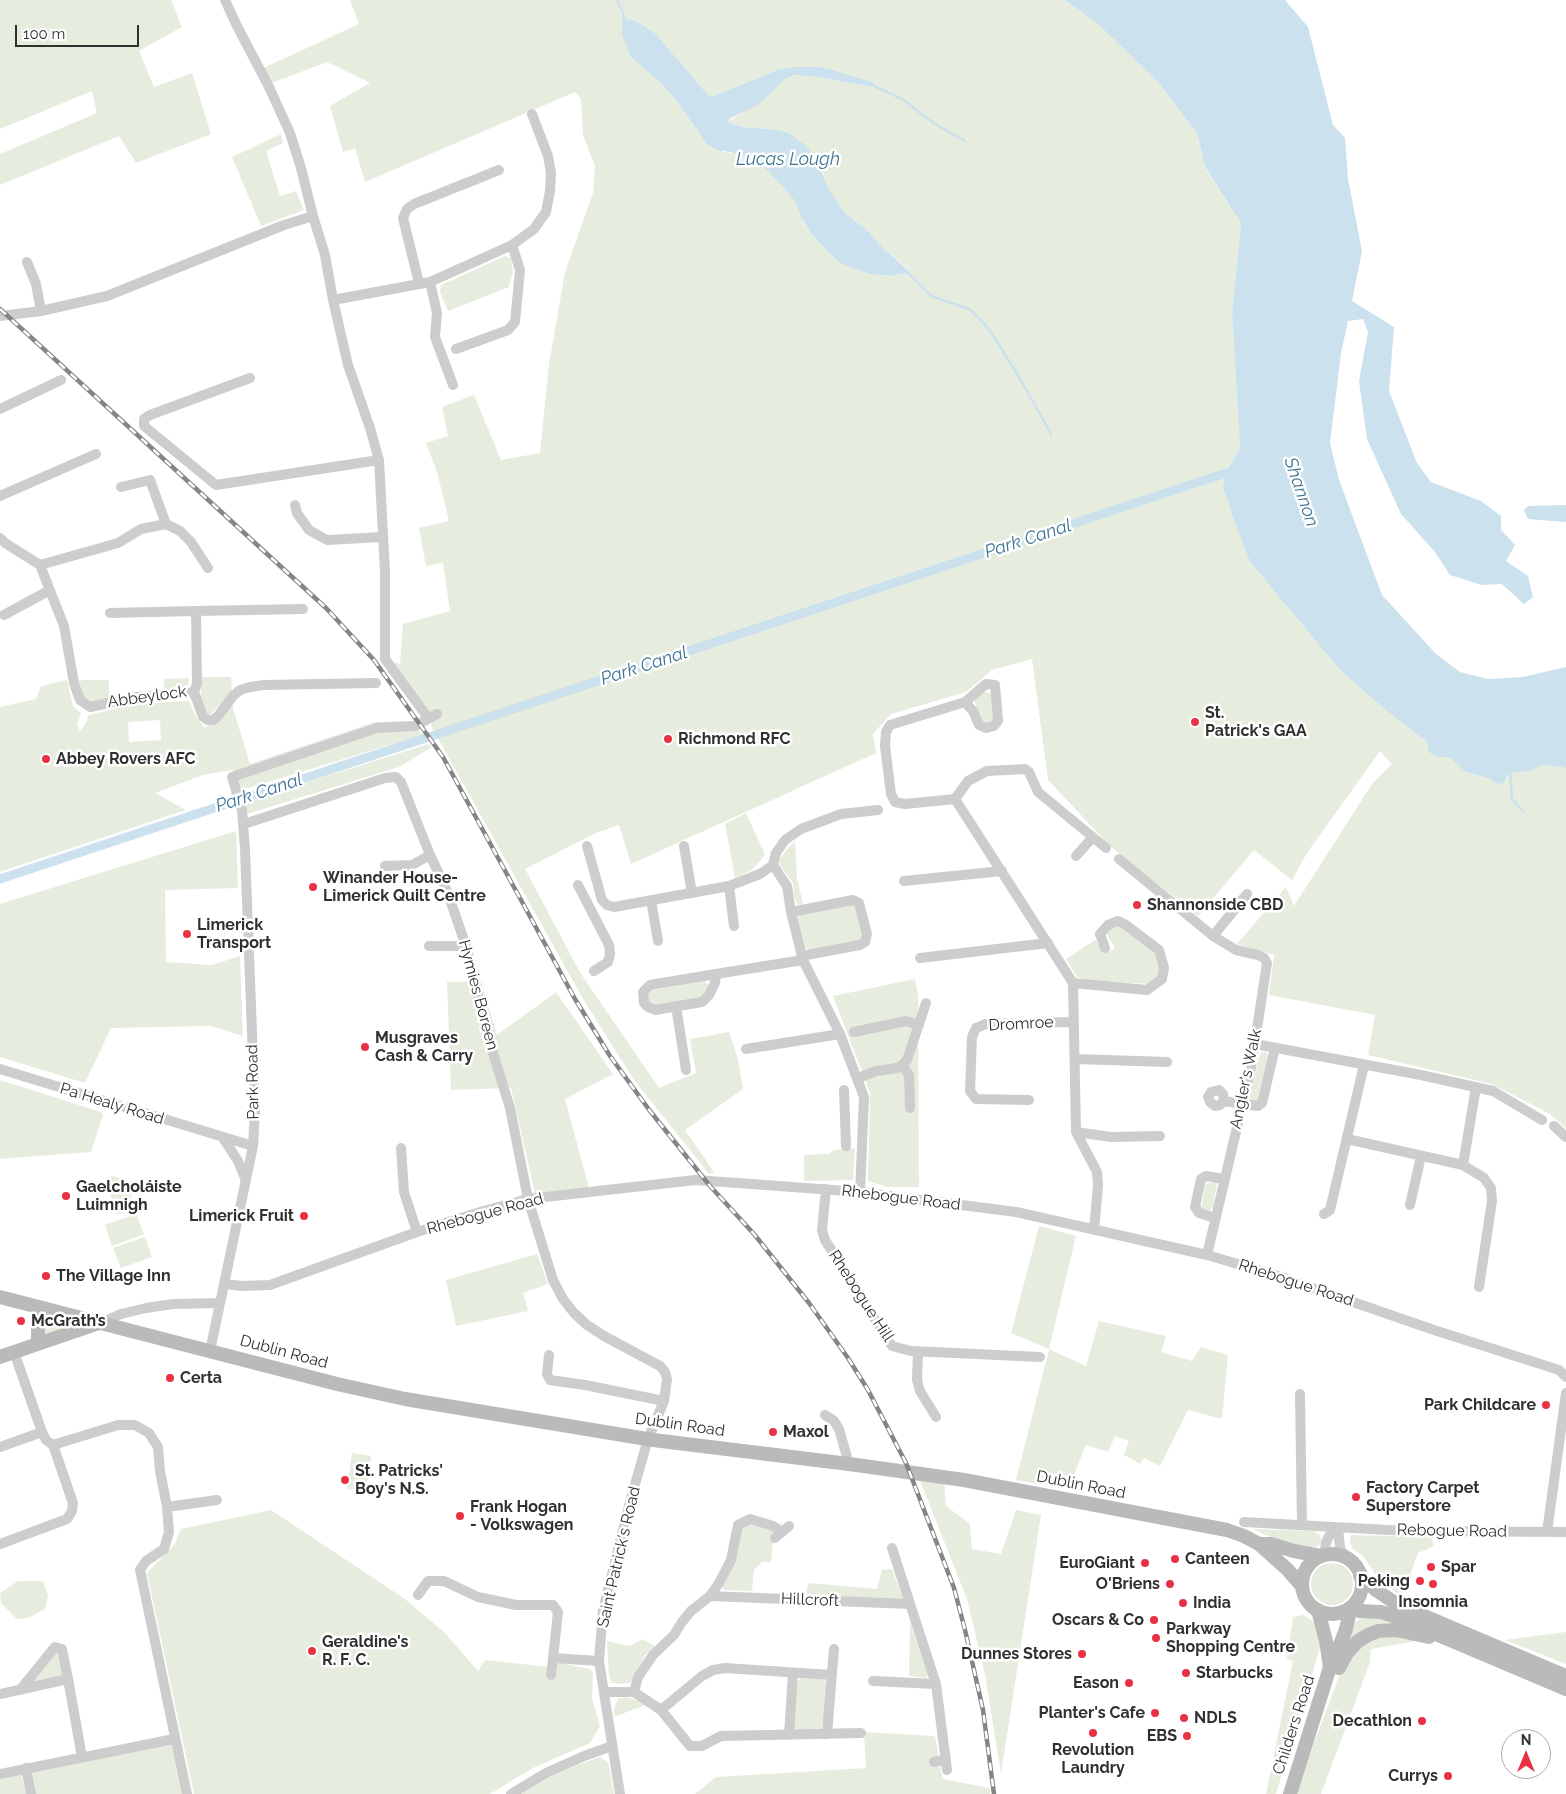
<!DOCTYPE html>
<meta charset="utf-8">
<style>
body{margin:0}
#map{position:relative;width:1566px;height:1794px;overflow:hidden;background:#fff;font-family:Raleway,sans-serif}
canvas{display:block}
.north{position:absolute;left:1501px;top:1729px;width:50px;height:50px;box-sizing:border-box;background:#fff;border:1px solid #acacac;border-radius:50%;rotate:0deg;font-size:14px;font-weight:700;line-height:20px;text-align:center;color:#303030}
.north::after{content:'';display:block;margin:auto;width:18px;height:22px;background:#e83244;clip-path:polygon(50% 0,100% 100%,50% 72%,0 100%)}
.scale{position:absolute;left:15px;top:25px;width:124px;height:22px;box-sizing:border-box;border:2px solid #303030;border-top:0;padding-left:6px;font-size:15px;line-height:18px;white-space:nowrap;color:#303030;-webkit-text-stroke:4px #fff;paint-order:stroke}
</style>
<div id="map">
<canvas width="1566" height="1794"></canvas>
<div class="north">N</div>
<div class="scale">100 m</div>
</div>
<script>
const c = document.querySelector('canvas').getContext('2d');
c.lineJoin = 'round';
function fillPath(path, color) { c.fillStyle = color; c.fill(path, 'evenodd'); }
const poly = rows => new Path2D(rows.map(r => 'M' + r).join(''));
function trace(path, color, width, dash) { c.strokeStyle = color; c.lineWidth = width; c.lineCap = dash ? 'butt' : 'round'; c.setLineDash(dash || []); c.stroke(path); }
function write(font, color, halo, rows, align = 'center') {
  c.font = font + ' Raleway,sans-serif'; c.lineWidth = 5; c.setLineDash([]); c.textBaseline = 'middle'; c.strokeStyle = halo; c.fillStyle = color; for (const [text, x, y, turn = 0] of rows) {
    c.save(); c.translate(x, y); c.rotate((+turn || 0) * Math.PI / 180); c.textAlign = isNaN(turn) ? turn : align; if (halo) c.strokeText(text, 0, 0); c.fillText(text, 0, 0); c.restore();
  }
}
fillPath(poly([
 [0,0,171,0,182,27,139,51,154,87,192,73,211,134,136,163,119,136,0,185,0,154,97,113,92,91,0,129],
 [350,0,1065,0,1098,24,1157,81,1197,133,1205,168,1241,223,1232,312,1240,448,1224,474,1223,487,1235,523,1250,562,1340,670,1388,712,1427,742,1437,757,1449,757,1465,772,1491,779,1506,780,1510,773,1530,771,1543,765,1566,768,1566,1128,1550,1114,1492,1084,1368,1055,1375,1015,1269,995,1274,955,1237,944,1286,887,1294,906,1372,784,1392,764,1380,751,1307,853,1292,880,1254,850,1198,916,1111,847,1048,780,1032,659,992,670,966,692,891,714,873,734,876,753,631,864,619,825,596,833,525,869,581,974,659,1088,696,1073,690,1039,729,1032,738,1059,743,1089,685,1130,714,1172,709,1174,634,1080,583,999,431,726,432,718,391,661,400,664,403,624,450,611,443,563,426,566,419,528,449,521,437,472,426,443,448,436,442,407,474,395,501,460,540,453,549,364,565,272,593,193,595,166,583,135,581,99,575,92,365,182,355,148,343,152,330,106,370,83,327,62,272,83,261,69,359,24],
 [624,14,627,19,634,20,655,33,708,95,714,96,777,70,819,67,851,76,867,86,817,77,796,75,785,79,765,99,727,122,742,127,778,130,789,133,804,144,822,171,830,191,845,213,867,230,883,248,907,268,909,273,889,276,869,274,842,264,834,258,812,235,804,223,796,203,785,189,758,161,741,154,723,152,699,133,675,99,661,83,621,25],
 [281,134,283,143,266,151,280,196,296,191,304,210,261,226,232,157],
 [505,256,511,258,513,272,509,287,448,311,440,292,441,285],
 [202,677,231,677,232,692,210,715,206,716,200,703],
 [189,678,188,686,181,690,164,691,164,679],
 [67,680,73,706,81,713,77,724,80,732,87,721,88,716,92,714,132,705,183,701,189,701,196,717,205,728,232,705,250,764,375,722,412,721,422,735,242,790,233,770,203,775,155,793,186,810,0,872,0,707,36,699,41,686],
 [160,720,161,740,129,742,128,722],
 [79,680,109,680,109,699,93,702,83,698],
 [987,692,992,695,993,720,991,722,986,723,982,722,974,700,982,693],
 [429,744,432,747,399,767,247,814,244,802],
 [746,813,765,855,752,870,735,878,725,824],
 [236,831,238,888,165,890,166,962,212,965,240,956,243,1036,211,1026,111,1028,85,1083,0,1057,0,904],
 [795,841,797,878,803,904,798,905,794,897,793,883,780,865,779,860,788,848],
 [850,904,857,907,863,936,861,941,810,950,805,947,798,918,800,914],
 [1119,927,1128,931,1159,956,1161,968,1157,978,1148,984,1086,980,1077,977,1066,959,1095,940,1106,953,1114,949,1114,945,1109,940,1107,932,1110,929],
 [915,979,918,995,919,1187,887,1187,868,1181,870,1093,833,996],
 [481,981,497,1035,556,992,613,1074,565,1099,589,1188,535,1193,511,1088,451,1090,447,982],
 [704,981,709,985,701,999,653,1006,647,1002,648,991],
 [1262,1052,1266,1052,1268,1056,1257,1101,1249,1100,1260,1054],
 [0,1080,101,1112,103,1115,91,1152,0,1159],
 [855,1148,853,1180,804,1181,804,1155,829,1154,834,1150],
 [113,1176,125,1180,135,1208,117,1215,105,1179],
 [1213,1182,1217,1183,1213,1206,1210,1211,1205,1211,1201,1208,1206,1184],
 [136,1214,144,1234,112,1246,105,1225],
 [1039,1226,1076,1236,1049,1349,1086,1366,1099,1321,1166,1336,1161,1352,1192,1361,1201,1347,1228,1355,1222,1419,1188,1410,1160,1466,1144,1458,1140,1464,1124,1455,1129,1441,1115,1436,1108,1452,1086,1445,1068,1489,1016,1480,1049,1349,1011,1333],
 [145,1237,152,1257,121,1268,113,1248],
 [537,1254,548,1284,523,1293,528,1311,456,1326,446,1280],
 [44,1318,65,1323,65,1328,43,1335],
 [352,1453,371,1456,366,1491,347,1489],
 [919,1478,944,1480,946,1506,970,1524,972,1549,1001,1554,1016,1510,1041,1515,1001,1774,985,1675,967,1599],
 [271,1510,405,1599,444,1632,478,1671,485,1660,550,1667,560,1663,590,1669,593,1673,592,1698,600,1726,590,1743,533,1768,490,1794,194,1794,147,1573,174,1545,181,1529],
 [748,1524,774,1531,771,1562,762,1562,754,1570,752,1591,726,1590,722,1588,731,1568,742,1528],
 [1252,1529,1314,1531,1320,1535,1322,1543,1316,1547,1304,1547,1287,1544],
 [1350,1535,1431,1537,1434,1546,1418,1553,1402,1597,1380,1581,1363,1556,1353,1549,1350,1542],
 '1311 1584a21 21 0 1 1 42 0a21 21 0 1 1-42 0Z',
 [892,1569,903,1598,900,1600,806,1595,808,1583,877,1589,882,1570],
 [18,1581,43,1581,48,1596,45,1609,28,1618,17,1619,1,1603,0,1593],
 [1303,1615,1315,1622,1323,1638,1276,1794,1266,1794,1293,1661,1287,1659,1293,1617],
 [1368,1616,1397,1622,1346,1649,1350,1630,1357,1621,1363,1617],
 [910,1622,928,1674,927,1678,909,1676],
 [1566,1632,1566,1664,1505,1640],
 [1394,1633,1421,1640,1371,1649,1370,1662,1321,1794,1297,1794,1308,1759,1344,1663,1364,1642],
 [642,1639,655,1646,645,1655,630,1683,621,1684,612,1683,609,1676,607,1641,630,1646],
 [56,1653,58,1653,63,1676,30,1684],
 [801,1678,824,1679,828,1684,824,1727,820,1732,797,1731,793,1727,797,1682],
 [625,1697,637,1700,645,1705,614,1717,614,1708,618,1699],
 [864,1732,935,1736,939,1757,932,1759,933,1767,940,1767,943,1779,990,1788,990,1794,695,1794,716,1777,866,1768],
 [171,1743,182,1794,36,1794,32,1771],
 [600,1757,608,1762,614,1794,521,1794,545,1779,574,1766],
 [21,1774,26,1794,0,1794,0,1778]
]), '#e7edde');
fillPath(poly([
 [1065,0,1285,0,1308,27,1333,125,1345,138,1348,179,1362,251,1352,301,1394,327,1389,391,1417,463,1431,482,1481,501,1501,516,1501,530,1515,545,1506,561,1528,576,1533,597,1524,604,1502,584,1482,585,1450,575,1435,552,1401,514,1367,439,1359,381,1368,332,1363,319,1348,321,1341,353,1330,443,1339,480,1382,595,1436,654,1460,672,1488,679,1523,677,1566,667,1566,768,1543,765,1530,771,1510,773,1502,784,1495,783,1491,779,1465,772,1449,757,1437,757,1429,752,1427,742,1388,712,1340,670,1250,562,1235,523,1223,487,1224,475,1240,448,1232,312,1241,223,1205,167,1197,133,1157,81,1098,24],
 [622,11,627,19,634,20,655,33,708,95,714,96,777,70,795,67,819,67,833,70,874,83,872,86,867,86,817,77,796,75,785,79,765,99,752,108,731,118,727,122,742,127,778,130,789,133,804,144,816,159,830,191,845,213,867,230,883,248,907,269,909,273,889,276,869,274,842,264,834,258,812,235,801,217,796,203,785,189,758,161,741,154,717,150,707,144,675,99,661,83,632,58,628,51,622,34],
 [1566,505,1566,522,1528,519,1524,510,1528,506]
]), '#cbe1ed');
trace(poly([
 [617,0,623,13],
 [870,84,902,99,935,124,965,141],
 [908,273,931,296,969,309,983,322,994,337,1019,377,1051,434],
 [1510,771,1512,799,1523,811]
]), '#cbe1ed', 2.5);
trace(poly([
 [0,879,1235,470]
]), '#cbe1ed', 9);
trace(poly([
 [225,0,236,24,269,87,290,133,301,168,313,216,325,255,333,300,348,365,370,428,379,460,385,572,385,659,426,715,426,719],
 [27,262,36,284,41,311],
 [430,282,437,313,435,337,453,385],
 [419,283,403,218,407,209,414,204,499,170],
 [333,300,430,282,512,245,534,229,546,212,550,191,551,173,548,156,532,114],
 [0,316,41,311,107,296,284,225,313,216],
 [456,349,508,330,515,322,520,270,512,245],
 [250,378,150,415,144,419,144,426,216,485,379,460],
 [0,409,61,380],
 [121,487,150,480,166,524],
 [0,496,96,454],
 [295,505,297,513,309,530,327,540,382,537],
 [0,538,5,543,40,565],
 [40,565,64,626,74,683,80,700,90,707,136,697,194,692,197,684,196,611,110,613],
 [40,565,118,543,141,529,166,524,180,531,191,542,208,568],
 [196,611,303,609],
 [4,615,50,590],
 [194,692,203,717,208,720,213,720,218,716,233,696,240,690,250,687,264,685,376,683],
 [965,702,973,711,979,725,986,728,994,726,998,721,995,685,986,684,965,702,890,725,886,732,885,746,891,794,895,802,905,804,955,799,968,781,987,771,1025,769,1029,772,1038,792,1106,848],
 [955,799,1073,983,1076,1132,1097,1172,1098,1186,1094,1230],
 [244,824,385,778,396,777,401,782,430,855,447,891,466,946,489,1040,510,1108,528,1199,553,1280,563,1299,574,1313,587,1325,604,1336,660,1366,665,1372,667,1379,664,1401,648,1439,630,1502,603,1610,599,1661,620,1794],
 [587,846,602,900,607,905,614,907,729,886,760,874,773,865],
 [684,846,692,893],
 [1076,856,1093,837],
 [1119,859,1213,936,1236,950,1258,955,1264,958,1267,963,1251,1068,1207,1255],
 [385,866,412,865,430,855],
 [904,881,1002,871],
 [578,885,609,945,610,954,608,962,594,971],
 [729,886,734,926],
 [651,900,658,941],
 [791,912,853,900,859,903,867,934,865,942,860,945,801,956],
 [1213,936,1247,894],
 [429,946,466,946],
 [920,958,1048,943],
 [716,974,715,983,709,995,702,1002,655,1010,648,1007,644,1003,643,992,650,985,716,974,803,960],
 [1073,983,1147,990,1162,979,1164,968,1159,950,1126,925,1118,921,1108,925,1100,934,1105,948],
 [676,1006,686,1070],
 [854,1032,906,1021,919,1025],
 [1255,1044,1421,1075,1493,1091,1542,1120],
 [746,1049,840,1034],
 [1075,1059,1167,1062],
 [902,1065,909,1075,910,1108],
 [0,1069,253,1146],
 [858,1078,876,1071,897,1068,902,1065,907,1060,926,1003],
 [844,1090,846,1146],
 [1029,1100,976,1099,970,1091,972,1037,976,1028,986,1024,1074,1022],
 [1224,1101,1223,1094,1219,1090,1211,1092,1208,1097,1210,1102,1215,1106,1220,1105,1224,1101,1258,1106,1262,1103,1275,1048],
 [1554,1126,1566,1137],
 [1076,1132,1111,1137,1160,1136],
 [223,1138,238,1161,246,1181],
 [1347,1139,1463,1165,1484,1178,1491,1188,1492,1201,1479,1287],
 [401,1148,404,1192,417,1232],
 [1463,1165,1476,1087],
 [826,1189,822,1230,825,1240,892,1346,911,1351,1040,1357],
 [860,1192,864,1097,840,1034,803,960,791,912,787,886,773,865,776,853,785,840,801,829,841,814,878,810],
 [1410,1205,1421,1156],
 [1324,1214,1330,1210,1364,1065],
 [1215,1218,1199,1213,1195,1207,1201,1179,1206,1176,1224,1179],
 [225,1284,242,1286,270,1285,417,1232,480,1212,528,1199,695,1180,738,1183,860,1192,1016,1212,1207,1255,1272,1274,1434,1330,1559,1370,1566,1377],
 [100,1323,121,1314,146,1308,173,1304,220,1303],
 [210,1351,253,1146,255,1111,245,849,242,810,232,777,377,728,415,726,437,714],
 [918,1351,917,1380,920,1391,936,1417],
 [549,1355,547,1374,550,1380,585,1385,664,1401],
 [1300,1394,1302,1525],
 [825,1415,834,1421,839,1429,849,1464],
 [53,1445,118,1425,135,1425,149,1433,158,1447,160,1471,167,1507,169,1532,164,1549,146,1561,140,1570,187,1794],
 [0,1447,42,1432],
 [167,1507,217,1500],
 [1244,1522,1406,1531,1566,1532],
 [1547,1532,1566,1393],
 [775,1538,789,1526],
 [0,1544,67,1519,72,1511,73,1503,53,1445,46,1440,42,1432,14,1352],
 [892,1548,936,1684,947,1770],
 [1323,1556,1327,1540,1332,1531,1338,1528,1340,1547,1344,1557],
 [418,1595,428,1581,444,1581,478,1597,516,1605,553,1605,558,1612,553,1658,599,1661],
 [710,1596,910,1604],
 [551,1675,553,1658],
 [873,1681,936,1684],
 [20,1690,55,1647,62,1649,68,1679],
 [605,1692,634,1692,661,1710,690,1746,702,1746,721,1736,861,1733],
 [634,1692,638,1677,653,1655,674,1635,682,1622,691,1611,710,1596,719,1583,731,1560,738,1525,750,1519,773,1526,782,1532],
 [0,1694,68,1679,82,1757],
 [661,1710,702,1676,713,1670,725,1668,832,1675],
 [827,1734,834,1649],
 [789,1735,793,1673],
 [934,1762,946,1760],
 [26,1768,31,1794],
 [0,1774,174,1739],
 [511,1794,546,1773,584,1756,612,1746]
]), '#cdcdcd', 10);
trace(poly([
 [0,1297,337,1384,405,1399,653,1440,849,1464,964,1480,1227,1530,1244,1536,1259,1544,1287,1569,1302,1586],
 [38,1344,38,1307],
 [0,1357,99,1323],
 [1259,1544,1271,1544,1294,1551,1321,1556],
 '1302 1584a30 30 0 1 1 60 0a30 30 0 1 1-60 0Z',
 [1360,1576,1376,1590,1398,1605,1566,1676],
 [1351,1607,1360,1611,1381,1612,1391,1615,1566,1689],
 [1318,1610,1326,1641,1330,1667],
 [1339,1668,1347,1653,1358,1641,1368,1635,1378,1631,1396,1630,1429,1637],
 [1290,1794,1330,1667,1335,1658,1346,1629,1349,1616,1348,1609]
]), '#bababa', 14);
const rail = poly([
 [0,309,326,608,374,660,443,757,575,999,610,1056,650,1111,710,1186,754,1234,809,1303,848,1358,868,1390,906,1463,954,1588,965,1630,983,1710,994,1794]
]);
trace(rail, '#858585', 4.5);
trace(rail, '#fff', 2.5, [8]);
for (const [x, y, r, color] of [
 [1195,722,5,"#e83244"],
 [668,739,5,"#e83244"],
 [46,759,5,"#e83244"],
 [313,887,5,"#e83244"],
 [1137,905,5,"#e83244"],
 [187,934,5,"#e83244"],
 [365,1047,5,"#e83244"],
 [66,1196,5,"#e83244"],
 [304,1216,5,"#e83244"],
 [46,1276,5,"#e83244"],
 [21,1321,5,"#e83244"],
 [170,1378,5,"#e83244"],
 [1546,1405,5,"#e83244"],
 [773,1432,5,"#e83244"],
 [345,1480,5,"#e83244"],
 [1356,1497,5,"#e83244"],
 [460,1516,5,"#e83244"],
 [1175,1559,5,"#e83244"],
 [1145,1563,5,"#e83244"],
 [1431,1567,5,"#e83244"],
 [1420,1581,5,"#e83244"],
 [1170,1584,5,"#e83244"],
 [1433,1584,5,"#e83244"],
 [1183,1603,5,"#e83244"],
 [1154,1620,5,"#e83244"],
 [1156,1638,5,"#e83244"],
 [312,1651,5,"#e83244"],
 [1082,1654,5,"#e83244"],
 [1186,1673,5,"#e83244"],
 [1129,1683,5,"#e83244"],
 [1155,1713,5,"#e83244"],
 [1184,1718,5,"#e83244"],
 [1422,1721,5,"#e83244"],
 [1093,1733,5,"#e83244"],
 [1187,1736,5,"#e83244"],
 [1448,1776,5,"#e83244"]
]) { const dot = new Path2D(); dot.arc(x, y, r, 0, 2 * Math.PI); c.fillStyle = color; c.fill(dot); trace(dot, '#fff', 2); }
write('16px', '#303030', '#fff', [
 ["Abbeylock",147,697,-8],
 ["Hymies Boreen",478,995,75],
 ["Dromroe",1021,1024,-3],
 ["Angler's Walk",1246,1079,-78],
 ["Park Road",253,1082,-91],
 ["Pa Healy Road",112,1104,17],
 ["Rhebogue Road",901,1198,7],
 ["Rhebogue Road",485,1214,-15],
 ["Rhebogue Road",1296,1283,18],
 ["Rhebogue Hill",861,1296,57],
 ["Dublin Road",284,1352,15],
 ["Dublin Road",680,1425,8],
 ["Dublin Road",1081,1485,11],
 ["Rebogue Road",1452,1531,1],
 ["Saint Patrick's Road",619,1557,-77],
 ["Hillcroft",810,1600,2],
 ["Childers Road",1294,1725,-72]
]);
write('bold 16px', '#303030', '#fff', [
 ["St.",1205,713],
 ["Patrick's GAA",1205,731],
 ["Richmond RFC",678,739],
 ["Abbey Rovers AFC",56,759],
 ["Winander House-",323,878],
 ["Limerick Quilt Centre",323,896],
 ["Shannonside CBD",1147,905],
 ["Limerick",197,925],
 ["Transport",197,943],
 ["Musgraves",375,1038],
 ["Cash & Carry",375,1056],
 ["Gaelcholáiste",76,1187],
 ["Luimnigh",76,1205],
 ["Limerick Fruit",294,1216,"right"],
 ["The Village Inn",56,1276],
 ["McGrath’s",31,1321],
 ["Certa",180,1378],
 ["Park Childcare",1536,1405,"right"],
 ["Maxol",783,1432],
 ["St. Patricks'",355,1471],
 ["Boy's N.S.",355,1489],
 ["Factory Carpet",1366,1488],
 ["Superstore",1366,1506],
 ["Frank Hogan",470,1507],
 ["- Volkswagen",470,1525],
 ["Canteen",1185,1559],
 ["EuroGiant",1135,1563,"right"],
 ["Spar",1441,1567],
 ["Peking",1410,1581,"right"],
 ["O'Briens",1160,1584,"right"],
 ["Insomnia",1433,1602,"center"],
 ["India",1193,1603],
 ["Oscars & Co",1144,1620,"right"],
 ["Parkway",1166,1629],
 ["Shopping Centre",1166,1647],
 ["Geraldine's",322,1642],
 ["R. F. C.",322,1660],
 ["Dunnes Stores",1072,1654,"right"],
 ["Starbucks",1196,1673],
 ["Eason",1119,1683,"right"],
 ["Planter's Cafe",1145,1713,"right"],
 ["NDLS",1194,1718],
 ["Decathlon",1412,1721,"right"],
 ["EBS",1177,1736,"right"],
 ["Revolution",1093,1750,"center"],
 ["Laundry",1093,1768,"center"],
 ["Currys",1438,1776,"right"]
], 'left');
write('italic 18px', '#3c7494', '#fff', [
 ["Lucas Lough",788,160],
 ["Shannon",1301,492,71],
 ["Park Canal",1028,539,-18],
 ["Park Canal",644,666,-18],
 ["Park Canal",259,793,-18]
]);
</script>
